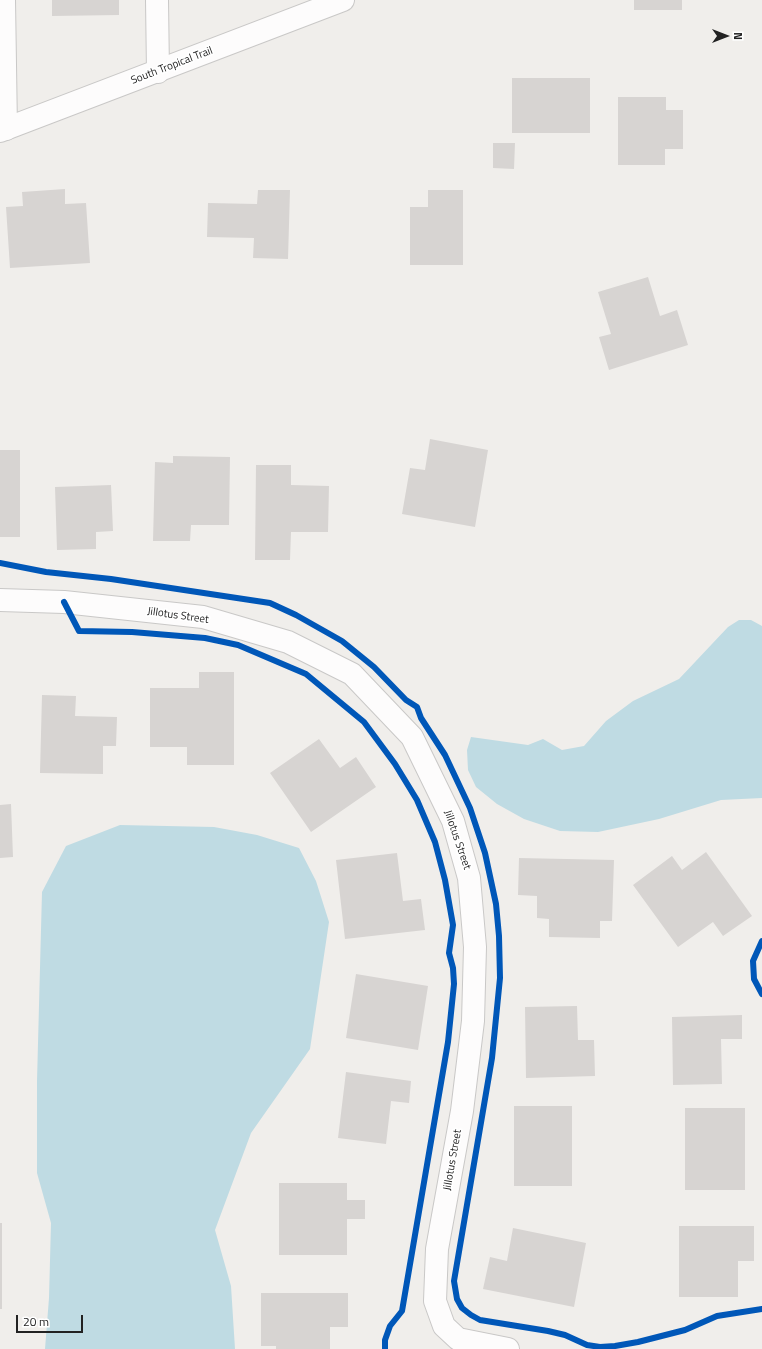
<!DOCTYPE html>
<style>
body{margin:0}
#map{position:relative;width:762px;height:1349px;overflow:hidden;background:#f0eeeb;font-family:"Titillium Web",sans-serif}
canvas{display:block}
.north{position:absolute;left:706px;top:16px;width:40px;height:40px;-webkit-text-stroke:3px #fff;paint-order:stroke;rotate:90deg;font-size:11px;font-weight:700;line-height:16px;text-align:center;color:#222}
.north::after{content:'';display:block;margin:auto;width:14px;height:18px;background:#222;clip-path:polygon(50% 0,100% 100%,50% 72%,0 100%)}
.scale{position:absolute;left:16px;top:1315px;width:67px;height:18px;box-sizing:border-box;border:2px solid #222;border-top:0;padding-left:5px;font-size:12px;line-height:14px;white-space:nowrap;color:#222;-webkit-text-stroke:3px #fff;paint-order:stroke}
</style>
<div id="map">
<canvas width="762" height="1349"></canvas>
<div class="north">N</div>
<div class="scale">20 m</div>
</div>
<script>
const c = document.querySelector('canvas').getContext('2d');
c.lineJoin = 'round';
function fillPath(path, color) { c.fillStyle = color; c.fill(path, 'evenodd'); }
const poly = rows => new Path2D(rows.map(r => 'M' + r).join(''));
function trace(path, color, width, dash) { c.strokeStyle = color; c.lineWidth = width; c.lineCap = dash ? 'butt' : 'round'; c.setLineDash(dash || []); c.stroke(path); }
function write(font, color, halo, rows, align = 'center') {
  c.font = font + ' "Titillium Web",sans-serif'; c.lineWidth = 3.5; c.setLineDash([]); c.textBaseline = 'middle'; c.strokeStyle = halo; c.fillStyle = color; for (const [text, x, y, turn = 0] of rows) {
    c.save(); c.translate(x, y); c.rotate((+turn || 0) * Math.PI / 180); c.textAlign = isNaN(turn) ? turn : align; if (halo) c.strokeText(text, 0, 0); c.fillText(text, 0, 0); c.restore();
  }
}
fillPath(poly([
 [739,620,751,620,762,626,762,798,721,800,659,819,598,832,560,831,524,819,497,804,476,787,468,770,467,750,471,737,528,745,543,739,562,750,584,746,606,721,633,701,679,679,728,627],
 [120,825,214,827,257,835,299,848,316,881,329,922,310,1049,251,1133,215,1230,231,1286,235,1349,45,1349,49,1298,51,1223,37,1173,37,1081,42,892,66,846]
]), '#bfdbe3');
fillPath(poly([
 [52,0,119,0,119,15,52,16],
 [634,0,682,0,682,10,634,10],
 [512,78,590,78,590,133,512,133],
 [618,97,666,97,666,110,683,110,683,149,665,149,665,165,618,165],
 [493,143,515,143,514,169,493,168],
 [65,189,65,204,86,203,90,263,10,268,6,207,23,206,22,192],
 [258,190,290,190,288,259,253,258,254,238,207,237,208,203,257,204],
 [428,190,463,190,463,265,410,265,410,207,428,207],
 [648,277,660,316,677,310,688,345,609,370,599,337,611,334,598,292],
 [430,439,488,450,475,527,402,514,410,468,425,470],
 [0,450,20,450,20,537,0,537],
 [173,456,230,457,229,525,191,525,190,541,153,541,155,462,173,463],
 [256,465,291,465,291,485,329,486,328,532,291,532,290,560,255,560],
 [111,485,113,531,96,532,96,549,57,550,55,487],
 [199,672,234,672,234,765,187,765,187,747,150,747,150,688,199,688],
 [42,695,76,696,75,716,117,717,116,746,103,746,103,774,40,773],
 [319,739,340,768,356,757,376,787,311,832,270,773],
 [11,804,13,857,0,858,0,805],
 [706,852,752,916,723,936,713,922,678,947,633,885,672,856,682,870],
 [397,853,403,901,421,899,425,930,345,939,336,860],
 [519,858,614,860,612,921,600,921,600,938,549,937,549,919,537,918,537,896,518,895],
 [356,974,428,986,418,1050,346,1038],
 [577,1006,578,1040,594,1040,595,1076,526,1078,525,1007],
 [742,1015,742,1039,721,1039,722,1084,673,1085,672,1017],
 [346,1072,411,1081,409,1103,391,1101,386,1144,338,1138],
 [514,1106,572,1106,572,1186,514,1186],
 [685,1108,745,1108,745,1190,685,1190],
 [279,1183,347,1183,347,1200,365,1200,365,1219,347,1219,347,1255,279,1255],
 [0,1223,2,1223,2,1309,0,1309],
 [679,1226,754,1226,754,1261,738,1261,738,1297,679,1297],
 [513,1228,586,1243,574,1307,483,1289,490,1257,507,1261],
 [261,1293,348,1293,348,1327,330,1327,330,1349,276,1349,276,1346,261,1346]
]), '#d7d4d2');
const minor = poly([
 [4,0,6,129],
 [157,0,158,72],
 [0,600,64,602,203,617,288,642,352,674,412,737,453,821,469,878,475,947,473,1021,462,1111,437,1249,435,1301,444,1326,458,1339,508,1349]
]);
const tertiary = poly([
 [0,131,343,0]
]);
trace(minor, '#c9c8c7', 24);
trace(tertiary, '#c9c8c7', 24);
trace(minor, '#fdfcfc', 22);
trace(tertiary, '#fdfcfc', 22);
trace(poly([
 [0,563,46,572,111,579,270,603,296,615,342,641,374,667,406,700,417,707,421,718,445,755,470,808,485,853,496,904,499,936,500,978,492,1058,454,1281,457,1299,462,1308,471,1315,480,1320,548,1331,565,1335,587,1345,600,1347,615,1346,638,1342,685,1330,717,1316,762,1309],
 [64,602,79,631,132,632,205,638,238,645,306,674,364,722,395,764,417,800,435,842,445,880,453,925,449,953,453,968,454,984,448,1042,402,1311,390,1326,385,1340,385,1349],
 [762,941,753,961,754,979,762,994]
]), '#0057b8', 6);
write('11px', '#222', '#fff', [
 ["South Tropical Trail",172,66,-21],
 ["Jillotus Street",178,616,8],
 ["Jillotus Street",457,840,71],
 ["Jillotus Street",453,1160,-80]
]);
</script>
